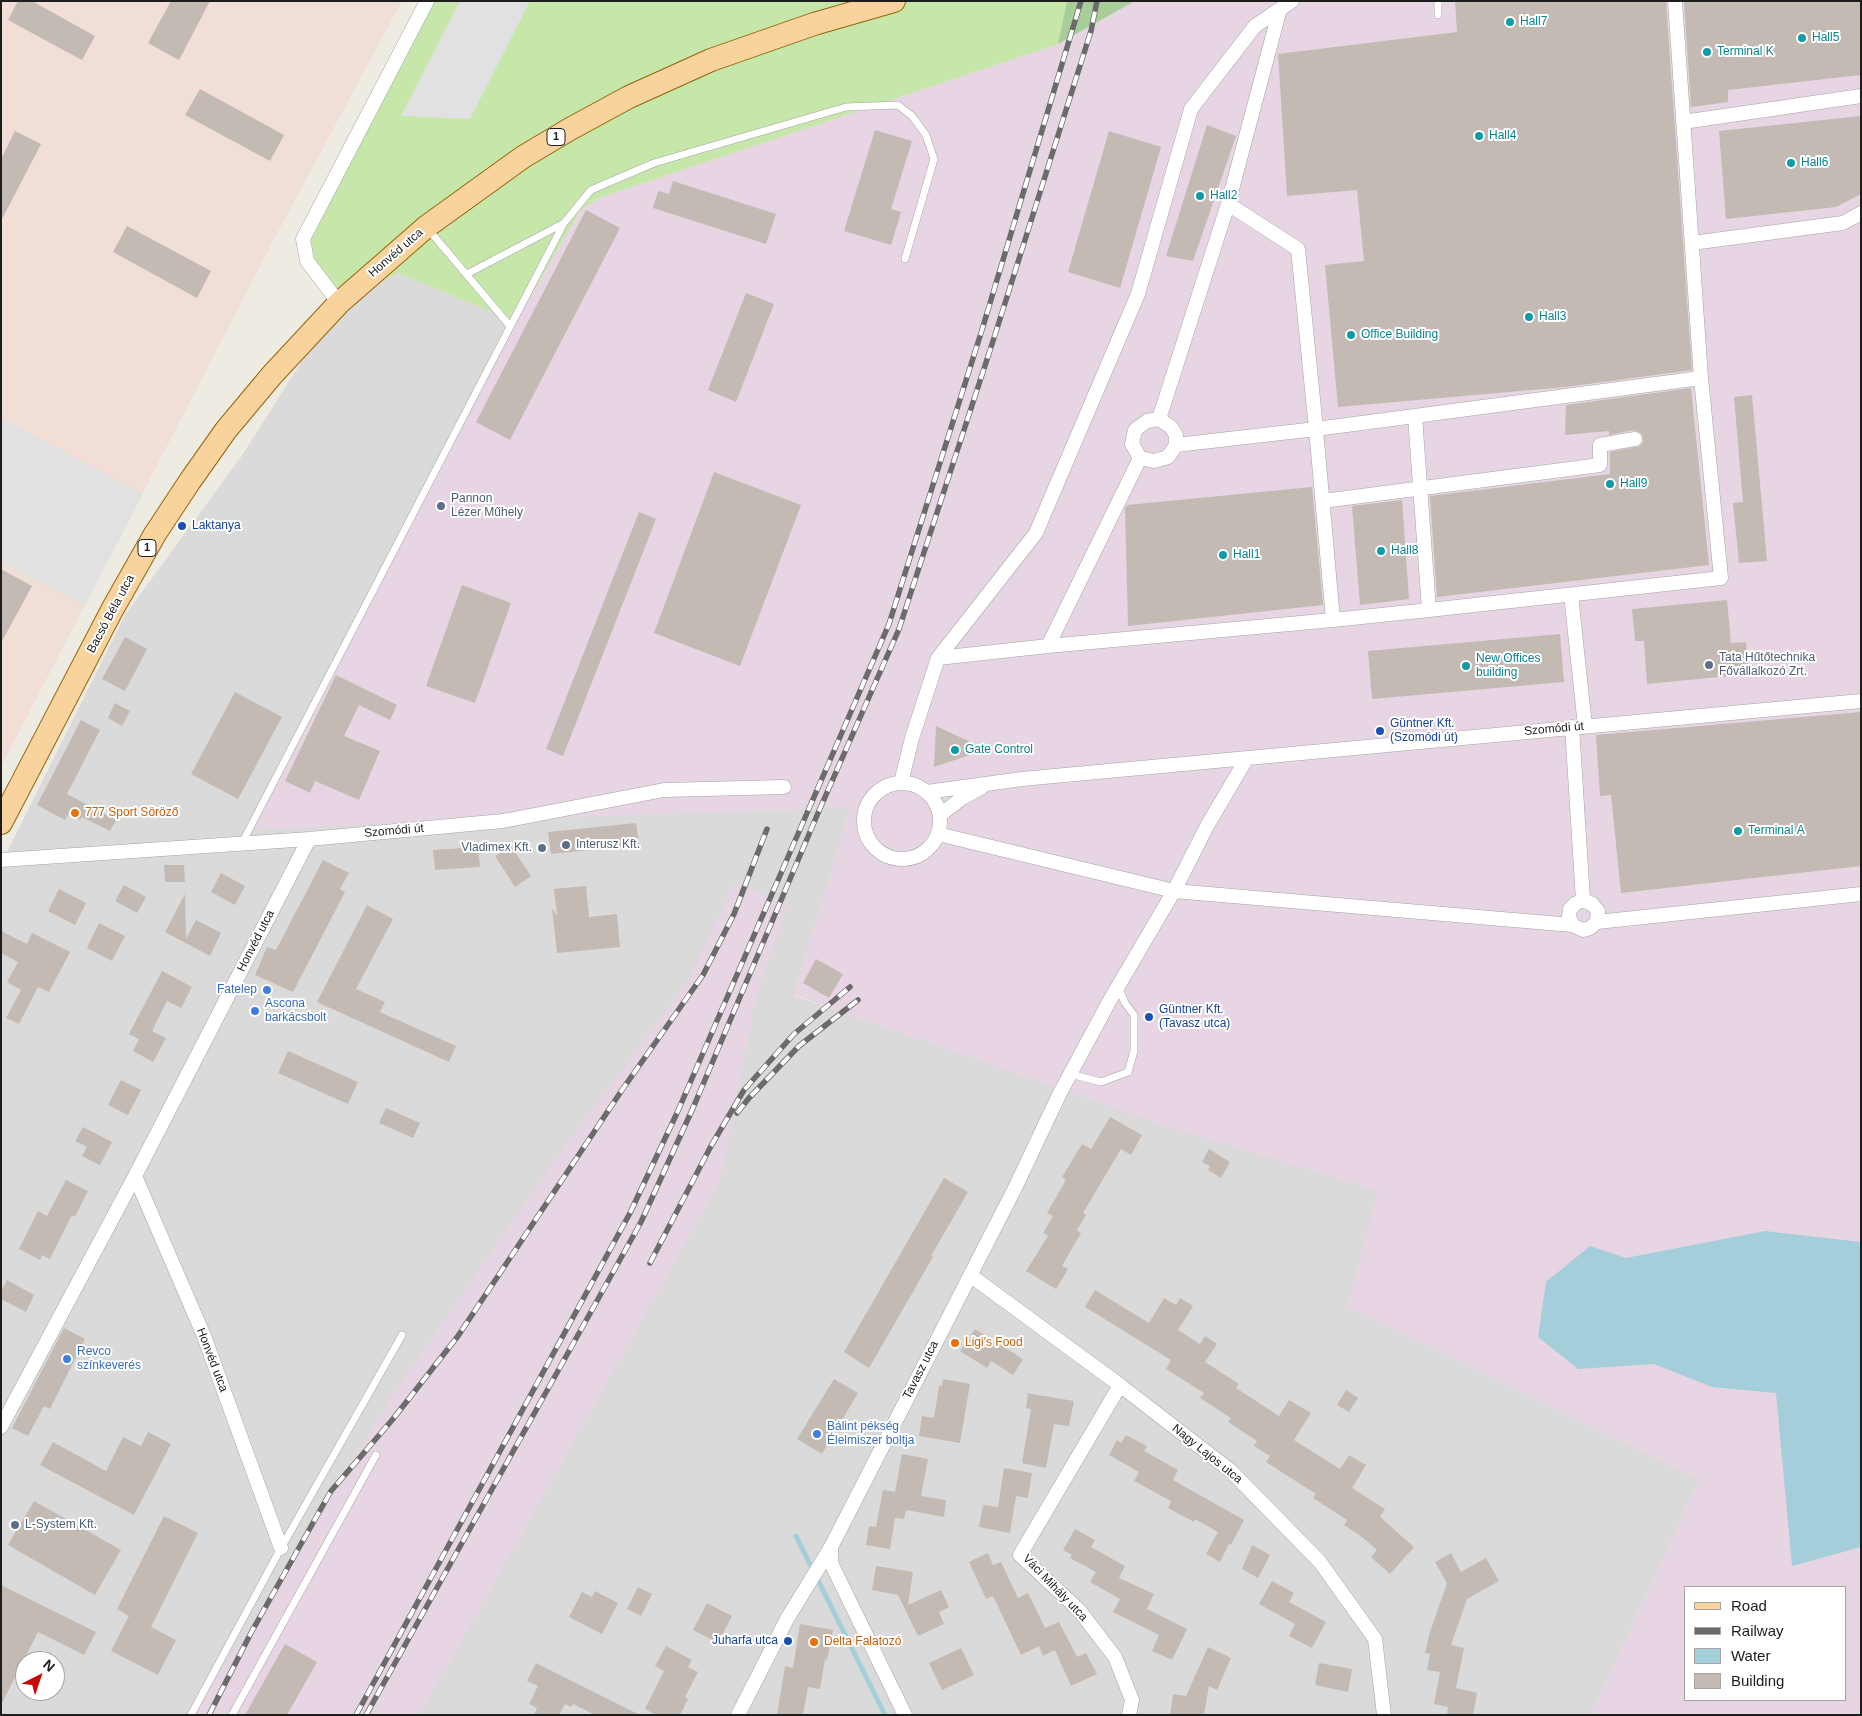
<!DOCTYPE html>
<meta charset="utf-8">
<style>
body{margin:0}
#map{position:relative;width:1862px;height:1716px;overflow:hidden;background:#eeebe3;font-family:Arial,sans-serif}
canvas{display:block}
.frame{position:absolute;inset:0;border:2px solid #1d1d1d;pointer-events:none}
.legend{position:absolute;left:1684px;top:1586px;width:162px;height:115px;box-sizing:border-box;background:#fff;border:1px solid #a5a5a5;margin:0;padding:6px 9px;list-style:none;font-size:15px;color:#1d1d1d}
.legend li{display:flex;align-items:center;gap:10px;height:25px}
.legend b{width:25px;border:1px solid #a5a5a5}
.north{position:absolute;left:15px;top:1651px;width:50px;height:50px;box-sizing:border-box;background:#fff;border:1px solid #a5a5a5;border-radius:50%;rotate:41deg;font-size:14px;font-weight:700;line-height:20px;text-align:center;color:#1d1d1d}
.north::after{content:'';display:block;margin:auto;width:18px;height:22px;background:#c60905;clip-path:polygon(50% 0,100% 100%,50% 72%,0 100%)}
</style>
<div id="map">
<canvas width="1862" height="1716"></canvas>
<div class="frame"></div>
<ul class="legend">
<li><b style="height:6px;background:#f9d39d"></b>Road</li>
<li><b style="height:6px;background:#6b6b6b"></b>Railway</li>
<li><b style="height:14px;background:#a5cedb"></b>Water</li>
<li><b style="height:14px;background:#c3bab3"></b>Building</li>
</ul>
<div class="north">N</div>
</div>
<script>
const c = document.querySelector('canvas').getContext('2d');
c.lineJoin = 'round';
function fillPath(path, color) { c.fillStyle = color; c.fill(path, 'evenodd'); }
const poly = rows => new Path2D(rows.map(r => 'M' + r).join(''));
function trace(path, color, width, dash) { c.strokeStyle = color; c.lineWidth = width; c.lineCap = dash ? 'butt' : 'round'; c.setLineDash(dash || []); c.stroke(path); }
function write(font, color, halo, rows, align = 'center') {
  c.font = font + ' Arial,sans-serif'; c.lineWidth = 4; c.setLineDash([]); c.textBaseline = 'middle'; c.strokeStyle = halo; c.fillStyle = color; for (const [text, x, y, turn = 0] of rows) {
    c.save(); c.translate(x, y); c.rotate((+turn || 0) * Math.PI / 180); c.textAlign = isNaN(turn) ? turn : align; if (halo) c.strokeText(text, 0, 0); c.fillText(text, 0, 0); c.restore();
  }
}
fillPath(poly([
 [398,273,516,322,253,828,851,807,794,996,1379,1191,1349,1306,1700,1480,1591,1715,1,1715,1,864,125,615,241,457,339,303],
 [25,1661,55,1661,55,1691,25,1691]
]), '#dbdada');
fillPath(poly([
 [1135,1,1861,1,1861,1715,1591,1715,1700,1480,1348,1306,1378,1191,1162,1125,794,995,851,807,253,829,516,322,580,211,599,198,1058,44],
 [1686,1587,1846,1587,1846,1700,1686,1700],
 [735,882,787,905,755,1002,720,1182,420,1715,194,1715,397,1389,567,1143,686,984]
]), '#e7d5e3');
fillPath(poly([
 [1,1,402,1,273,241,1,767]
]), '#f0ded7');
fillPath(poly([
 [427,1,1067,1,1058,44,599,198,580,211,516,322,398,273,339,303,307,261,303,239]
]), '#c7e7aa');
fillPath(poly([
 [1067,1,1135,1,1058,44]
]), '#a7cd99');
fillPath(poly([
 [460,1,530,1,470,119,401,116],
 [1,419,143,493,85,606,1,563]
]), '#e1e1e1');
fillPath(poly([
 [1765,1231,1861,1242,1861,1547,1792,1566,1776,1393,1712,1387,1654,1364,1578,1369,1538,1337,1546,1282,1590,1246,1626,1258]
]), '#a5cedb');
trace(poly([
 [796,1536,885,1715]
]), '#a5cedb', 5);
fillPath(poly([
 [18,1,32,1,95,36,82,60,8,20],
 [171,1,210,1,179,60,148,43],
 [1455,1,1666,1,1692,370,1566,387,1338,407,1325,265,1364,261,1357,190,1287,196,1278,54,1457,32],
 [1684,1,1861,1,1861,75,1728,90,1728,102,1691,107],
 [200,89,284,135,270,161,185,115],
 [1861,116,1861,194,1836,207,1726,219,1719,131],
 [1207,125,1236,136,1193,261,1166,256],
 [875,130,912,141,891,209,901,212,891,245,844,231],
 [15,131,41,144,1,221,1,159],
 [1109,131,1161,147,1120,288,1068,272],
 [673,181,776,214,766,244,653,208,658,191,669,194],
 [586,210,620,228,510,440,476,422],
 [127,226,211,271,197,298,113,252],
 [746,293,774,304,736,402,708,390],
 [1691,388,1709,565,1437,597,1430,496,1610,474,1610,452,1640,446,1643,442,1642,434,1634,430,1609,435,1609,431,1565,435,1566,405],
 [1752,395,1767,561,1739,563,1733,503,1743,502,1734,397],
 [714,472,801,505,740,666,654,633],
 [1312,487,1323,605,1128,626,1125,509,1127,505],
 [1402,500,1409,599,1360,605,1352,506],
 [639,512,656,519,563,756,546,749],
 [1,569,32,586,1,643],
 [462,585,511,603,475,703,426,686],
 [1727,600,1731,643,1746,642,1749,674,1647,684,1644,641,1635,641,1632,609],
 [1560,634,1564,682,1372,699,1368,651],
 [125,637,147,649,125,691,102,679],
 [336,675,397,705,390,720,359,705,344,736,380,751,359,800,315,781,310,793,285,781],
 [235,692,282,717,238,799,191,774],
 [115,703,130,711,122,726,108,718],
 [1861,712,1861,866,1621,893,1611,795,1600,796,1596,735],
 [81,720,100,730,67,794,116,820,110,831,82,817,80,820,69,813,65,820,37,805],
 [936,726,979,746,970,755,934,767],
 [636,823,639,845,551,854,548,832],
 [511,846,531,876,515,887,495,856],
 [478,847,480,867,435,870,433,850],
 [323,860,349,873,340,889,345,892,293,992,255,975,267,947,276,950],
 [164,865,184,865,185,882,165,882],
 [221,873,245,886,235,905,211,892],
 [124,885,146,897,137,913,115,901],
 [586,886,589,917,617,914,620,947,557,953,552,908,557,916,554,889],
 [59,889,86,903,75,925,48,911],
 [185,894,186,939,196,920,221,933,210,956,165,932],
 [367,905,393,919,356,989,385,1002,380,1012,456,1046,449,1062,317,1002],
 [99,923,125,936,112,961,87,948],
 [1,931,27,944,32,933,70,952,49,992,38,987,19,1024,6,1018,21,990,7,982,18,962,1,953],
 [816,959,843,974,829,998,803,983],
 [162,971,192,987,181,1008,167,1001,152,1031,166,1038,153,1062,133,1051,139,1039,129,1034],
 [288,1051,358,1082,348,1104,278,1073],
 [121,1080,141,1090,128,1115,108,1105],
 [386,1108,420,1123,413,1138,379,1123],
 [1110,1117,1142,1135,1131,1155,1121,1149,1083,1213,1086,1215,1077,1230,1081,1233,1062,1266,1068,1269,1056,1289,1026,1271,1048,1236,1043,1233,1053,1216,1047,1213,1066,1180,1062,1177,1082,1144,1091,1149],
 [83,1127,112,1142,100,1165,82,1156,87,1147,75,1141],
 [1209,1149,1230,1162,1221,1178,1208,1170,1210,1166,1202,1162],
 [944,1178,968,1192,931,1256,933,1257,869,1368,844,1352],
 [66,1180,88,1191,75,1217,72,1215,50,1259,42,1255,40,1260,19,1249,38,1211,47,1216],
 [7,1280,34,1295,26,1312,1,1299,1,1291],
 [1095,1290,1149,1323,1164,1298,1176,1305,1180,1298,1193,1306,1178,1330,1200,1344,1205,1336,1217,1344,1205,1362,1239,1384,1236,1388,1279,1416,1289,1400,1311,1413,1294,1440,1340,1469,1349,1455,1366,1465,1352,1488,1385,1509,1380,1517,1414,1547,1390,1574,1371,1557,1377,1550,1362,1537,1344,1525,1347,1520,1313,1498,1316,1494,1266,1462,1270,1456,1254,1446,1257,1441,1228,1422,1231,1418,1200,1398,1204,1393,1166,1369,1171,1360,1085,1307],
 [64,1328,85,1339,50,1409,44,1406,28,1436,12,1428],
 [975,1329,1023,1359,1013,1375,991,1361,987,1368,960,1351],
 [834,1379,858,1393,822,1454,797,1439],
 [943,1379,970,1384,960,1443,919,1436,922,1416,934,1418,939,1386,942,1386],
 [1346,1390,1358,1398,1349,1412,1337,1405],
 [1026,1393,1074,1401,1069,1426,1054,1424,1046,1468,1022,1463,1031,1409,1026,1408,1028,1395],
 [148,1432,171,1444,134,1515,40,1465,53,1442,106,1471,123,1437,141,1446],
 [1126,1435,1147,1446,1144,1451,1178,1470,1173,1480,1244,1520,1231,1545,1229,1544,1220,1562,1206,1554,1218,1532,1195,1519,1194,1522,1168,1508,1171,1501,1134,1481,1139,1472,1109,1455,1117,1440,1121,1443],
 [902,1454,928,1459,921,1496,946,1500,944,1517,906,1510,904,1519,895,1518,890,1549,866,1545,869,1526,876,1527,883,1490,895,1492],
 [1004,1468,1032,1473,1028,1498,1016,1496,1010,1533,979,1527,983,1505,998,1507],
 [34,1501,121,1550,95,1595,8,1545],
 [164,1516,198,1533,151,1627,176,1640,158,1675,111,1651,129,1616,117,1609],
 [1075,1529,1095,1540,1091,1547,1125,1566,1119,1578,1154,1594,1147,1609,1187,1629,1172,1660,1152,1651,1159,1635,1113,1612,1120,1599,1090,1582,1096,1572,1070,1558,1072,1555,1063,1550],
 [1252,1545,1270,1555,1258,1578,1242,1569],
 [988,1553,993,1565,1001,1562,1018,1598,1028,1593,1045,1628,1059,1622,1077,1657,1086,1653,1097,1674,1071,1686,1055,1650,1043,1656,1039,1646,1021,1655,993,1596,986,1599,969,1562],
 [1451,1553,1461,1572,1486,1558,1499,1581,1467,1599,1451,1645,1464,1648,1456,1688,1477,1693,1473,1715,1447,1715,1448,1707,1434,1704,1440,1672,1427,1670,1430,1654,1425,1653,1429,1635,1447,1583,1435,1562],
 [876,1566,913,1572,908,1605,941,1590,949,1607,939,1612,944,1624,918,1636,898,1595,872,1590],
 [1272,1581,1294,1593,1289,1602,1326,1622,1312,1648,1289,1636,1295,1624,1259,1604],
 [1,1585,96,1632,84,1655,38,1632,1,1705],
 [638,1587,652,1594,641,1616,627,1609],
 [595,1591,618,1603,602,1634,569,1617,582,1592,592,1597],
 [707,1603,732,1616,718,1643,693,1630],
 [800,1624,833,1630,827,1660,825,1659,820,1689,808,1687,803,1715,777,1715,785,1666,793,1668],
 [285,1644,317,1662,287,1715,245,1715],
 [666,1646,692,1660,688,1667,698,1672,685,1697,688,1699,680,1715,656,1715,645,1709,664,1671,655,1666],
 [1208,1647,1231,1658,1217,1690,1209,1686,1204,1715,1170,1715,1173,1694,1186,1696],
 [961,1648,974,1675,942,1690,929,1663],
 [536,1663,640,1715,595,1715,573,1704,571,1707,565,1704,559,1715,534,1715,537,1708,529,1704,538,1686,527,1681],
 [1319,1663,1352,1669,1348,1692,1315,1685]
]), '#c3bab3');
const lane = poly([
 [1438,1,1438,15],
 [428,229,510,326],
 [467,274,564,223],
 [242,843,564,223,591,190,654,163,846,107,898,105,912,116,926,135,934,159,905,259],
 [1070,1074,1101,1082,1128,1072,1134,1051,1134,1015,1125,1003,1118,987],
 [191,1715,281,1548,402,1335],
 [232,1715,376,1455]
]);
const street = poly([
 [1675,1,1701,378],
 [1683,122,1861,96],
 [1228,204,1280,9],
 [1692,243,1843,223,1861,213],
 [339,303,307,261,303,239,427,1],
 [1159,419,1228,204,1298,249,1316,429,1415,416],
 [1159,419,1171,427,1176,435,1176,445,1168,457,1154,461,1140,458,1132,444,1135,430,1147,421,1159,419],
 [1140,458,1048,646,938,658,1036,533,1138,294,1191,109,1255,26,1292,1],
 [1323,501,1600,465,1600,445,1635,439],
 [1571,595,1585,726],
 [1333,620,1429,610,1721,578,1701,378,1415,416,1429,610],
 [1048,646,1333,620,1316,429,1176,445],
 [1572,727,1583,900],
 [901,783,912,738,938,658],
 '864 821a38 38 0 1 1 76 0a38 38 0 1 1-76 0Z',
 [927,792,1022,779,1861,701],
 [940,815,962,798,982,787],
 [938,834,1174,891,1572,925,1583,930,1590,928,1597,922,1861,894],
 [1,860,309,839,503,821,664,790,784,787],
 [1572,925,1569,916,1570,909,1575,904,1583,900,1592,904,1598,911,1597,922],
 [135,1176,204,1336,281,1548],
 [968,1279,974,1278,1121,1386,1231,1471,1320,1562,1375,1639,1384,1715],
 [1121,1386,1116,1392,1020,1555,1079,1610,1115,1657,1132,1700,1129,1715],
 [1,1427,135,1176,309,839],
 [831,1547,831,1563,905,1715],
 [738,1715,787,1619,831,1547,1014,1190,1060,1093,1110,1000,1174,891,1207,826,1247,758]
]);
const primary = poly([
 [1,823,112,610,155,534,190,481,226,430,272,375,339,303,426,227,523,157,570,129,629,97,711,60,814,24,894,1]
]);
trace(lane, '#a4a4a4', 8);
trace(street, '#a4a4a4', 15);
trace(primary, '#936604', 24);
trace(lane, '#fff', 7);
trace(street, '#fff', 14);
trace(primary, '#f9d39d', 22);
const rail = poly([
 [737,1113,749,1098,799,1046,858,1000],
 [650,1263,711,1146,744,1090,794,1034,850,987],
 [209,1715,252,1631,331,1491,393,1419,458,1336,622,1090,703,975,734,914,767,829],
 [356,1715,630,1213,677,1113,889,624,981,333,1081,1],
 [366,1715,641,1222,693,1108,818,813,899,629,994,338,1091,31,1097,1]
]);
trace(rail, '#6b6b6b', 5.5);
trace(rail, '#fff', 4, [11]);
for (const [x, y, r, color] of [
 [1510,22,5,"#0f9aa8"],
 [1802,38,5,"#0f9aa8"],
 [1707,52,5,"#0f9aa8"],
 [1479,136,5,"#0f9aa8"],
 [1791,163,5,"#0f9aa8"],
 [1200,196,5,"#0f9aa8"],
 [1529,317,5,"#0f9aa8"],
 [1351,335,5,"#0f9aa8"],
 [1610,484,5,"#0f9aa8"],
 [441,506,5,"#5c6f8a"],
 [182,526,5,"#1a4fb4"],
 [1381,551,5,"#0f9aa8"],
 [1223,555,5,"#0f9aa8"],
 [1709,665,5,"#5c6f8a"],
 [1466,666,5,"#0f9aa8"],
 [1380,731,5,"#1a4fb4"],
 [955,750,5,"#0f9aa8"],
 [75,813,5,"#e8710a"],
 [1738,831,5,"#0f9aa8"],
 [566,845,5,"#5c6f8a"],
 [542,848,5,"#5c6f8a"],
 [267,990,5,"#3f7fe0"],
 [255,1011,5,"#3f7fe0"],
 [1149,1017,5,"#1a4fb4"],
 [955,1343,5,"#e8710a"],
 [67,1359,5,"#3f7fe0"],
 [817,1434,5,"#3f7fe0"],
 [15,1525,5,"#5c6f8a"],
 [788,1641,5,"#1a4fb4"],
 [814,1642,5,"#e8710a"]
]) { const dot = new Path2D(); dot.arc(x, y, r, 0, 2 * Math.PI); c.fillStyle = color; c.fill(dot); trace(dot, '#fff', 2); }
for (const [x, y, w] of [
 [556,137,18],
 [147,548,18]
]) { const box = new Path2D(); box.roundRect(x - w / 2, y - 8.5, w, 17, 4); c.fillStyle = '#fff'; c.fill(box); trace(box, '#1d1d1d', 1); }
write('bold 11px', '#1d1d1d', null, [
 ["1",556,137],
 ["1",147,548]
]);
write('12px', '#0d838f', '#fff', [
 ["Hall7",1520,22],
 ["Hall5",1812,38],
 ["Terminal K",1717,52],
 ["Hall4",1489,136],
 ["Hall6",1801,163],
 ["Hall2",1210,196],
 ["Hall3",1539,317],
 ["Office Building",1361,335],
 ["Hall9",1620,484],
 ["Hall8",1391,551],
 ["Hall1",1233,555],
 ["New Offices",1476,659],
 ["building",1476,673],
 ["Gate Control",965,750],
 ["Terminal A",1748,831]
], 'left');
write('12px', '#1d1d1d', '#fff', [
 ["Honvéd utca",396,253,-41],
 ["Bacsó Béla utca",111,614,-62],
 ["Szomódi út",1554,729,-5],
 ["Szomódi út",394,831,-5],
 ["Honvéd utca",256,941,-63],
 ["Honvéd utca",212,1360,69],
 ["Tavasz utca",921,1370,-63],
 ["Nagy Lajos utca",1207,1454,39],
 ["Váci Mihály utca",1055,1588,46]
]);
write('12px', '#4e5e75', '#fff', [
 ["Pannon",451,499],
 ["Lézer Műhely",451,513],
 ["Tata Hűtőtechnika",1719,658],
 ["Fővállalkozó Zrt.",1719,672],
 ["Interusz Kft.",576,845],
 ["Vladimex Kft.",532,848,"right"],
 ["L-System Kft.",25,1525]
], 'left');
write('12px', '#164399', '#fff', [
 ["Laktanya",192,526],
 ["Güntner Kft.",1390,724],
 ["(Szomódi út)",1390,738],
 ["Güntner Kft.",1159,1010],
 ["(Tavasz utca)",1159,1024],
 ["Juharfa utca",778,1641,"right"]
], 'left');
write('12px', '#c56008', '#fff', [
 ["777 Sport Söröző",85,813],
 ["Ligi's Food",965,1343],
 ["Delta Falatozó",824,1642]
], 'left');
write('12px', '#366cbe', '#fff', [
 ["Fatelep",257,990,"right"],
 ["Ascona",265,1004],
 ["barkácsbolt",265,1018],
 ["Revco",77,1352],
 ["színkeverés",77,1366],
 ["Bálint pékség",827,1427],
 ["Élelmiszer boltja",827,1441]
], 'left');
</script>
